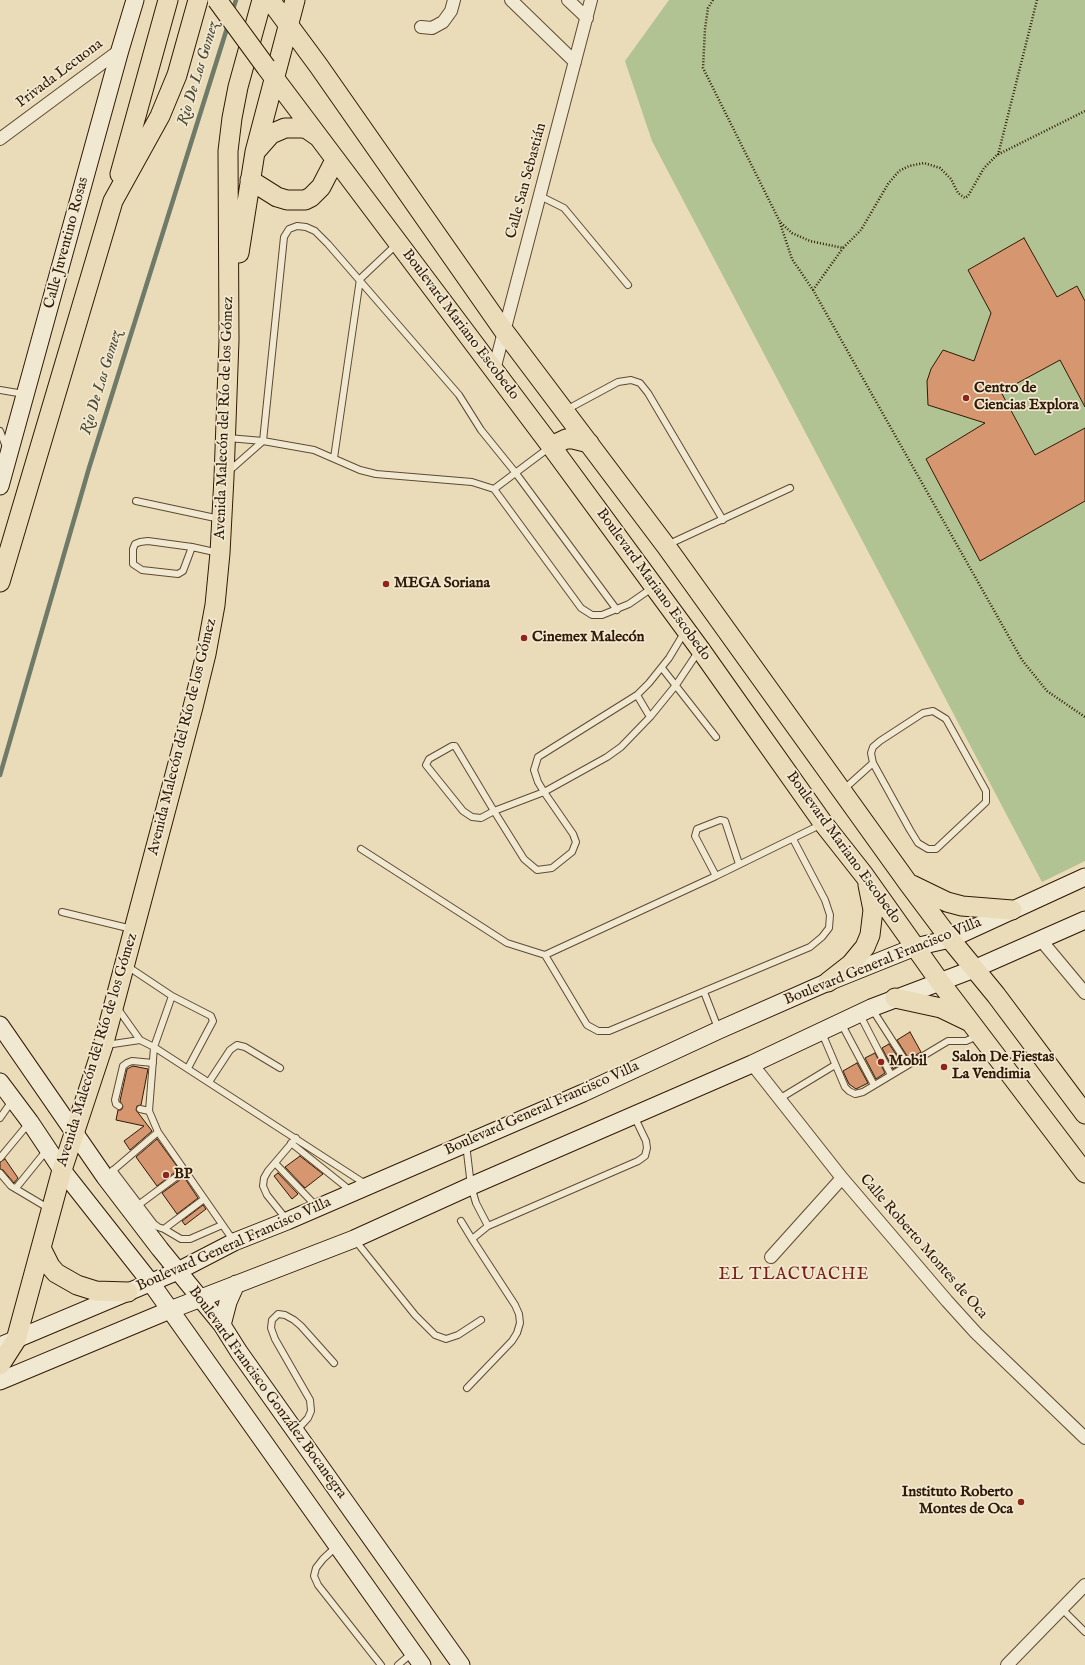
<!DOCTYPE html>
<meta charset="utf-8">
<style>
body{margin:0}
canvas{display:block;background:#eadcb8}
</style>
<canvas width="1085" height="1665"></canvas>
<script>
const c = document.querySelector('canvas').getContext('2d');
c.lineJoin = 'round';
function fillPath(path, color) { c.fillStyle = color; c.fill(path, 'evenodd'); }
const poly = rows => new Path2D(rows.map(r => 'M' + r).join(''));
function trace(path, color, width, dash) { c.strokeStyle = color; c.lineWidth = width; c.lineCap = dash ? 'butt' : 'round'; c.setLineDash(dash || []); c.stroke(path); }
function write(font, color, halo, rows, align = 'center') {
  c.font = font + ' "IM FELL English",serif'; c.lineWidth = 3.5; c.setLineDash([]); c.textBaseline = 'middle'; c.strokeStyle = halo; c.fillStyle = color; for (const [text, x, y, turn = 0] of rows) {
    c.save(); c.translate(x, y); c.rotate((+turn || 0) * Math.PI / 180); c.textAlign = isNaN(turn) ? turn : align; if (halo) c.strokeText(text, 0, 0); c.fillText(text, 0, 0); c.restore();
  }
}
fillPath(poly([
 [669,0,1085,0,1085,861,1042,882,652,141,625,61]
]), '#b1c293');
trace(poly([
 [232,12,236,0],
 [0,775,89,468,228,25]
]), '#6f7b68', 4.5);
const building = poly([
 [1024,238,1057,297,1077,286,1085,301,1085,407,1060,360,1001,392,1035,455,1085,428,1085,501,980,561,926,459,985,423,928,405,927,381,931,369,943,350,974,361,991,313,968,270,1024,238],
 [910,1032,921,1052,909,1059,897,1040,910,1032],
 [889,1044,902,1063,893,1069,882,1048,889,1044],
 [875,1053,885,1073,876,1079,865,1058,875,1053],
 [857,1063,868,1083,856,1089,849,1084,843,1071,857,1063],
 [133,1066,148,1069,141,1105,137,1106,136,1110,152,1131,130,1150,124,1141,144,1126,116,1120,118,1110,121,1110,123,1107,120,1101,127,1069,133,1066],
 [157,1139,179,1169,157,1186,136,1157,157,1139],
 [300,1156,323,1174,305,1188,285,1167,300,1156],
 [5,1159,18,1178,14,1183,3,1170,0,1169,0,1162,5,1159],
 [278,1173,298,1194,292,1199,274,1176,278,1173],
 [184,1177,198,1198,177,1214,162,1193,184,1177],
 [203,1205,206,1209,185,1225,182,1221,203,1205]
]);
fillPath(building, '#d69670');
trace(building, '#301a06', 1);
const lane = poly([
 [540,196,564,208,628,285],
 [0,390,24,394],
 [566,410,618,382,631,380,640,383,648,393,723,520],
 [0,431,6,447],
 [228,438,263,441,314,450,360,470,376,474,472,482,494,489,550,447],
 [334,458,360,279,397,244],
 [229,471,263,441,284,237,289,229,297,226,306,227,315,231,328,244,459,395,481,430,515,472,617,610],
 [494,489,581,608,592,615,602,615,629,604,652,588],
 [136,501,220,519],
 [667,545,790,488],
 [192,547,183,571,178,574,142,570,133,564,133,549,135,544,140,542,148,541,192,547,219,553],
 [684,633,669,658,649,683,637,695,538,757,534,770,538,782,544,792,573,834,576,842,572,852,552,868,537,870,524,859,494,811,455,746,452,746,429,759,426,765,463,811,472,817,481,818,494,811,544,792,607,757,621,747,650,717,676,685,698,652],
 [662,668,716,737],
 [637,695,650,717],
 [843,790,873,763,871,753,873,747,880,741,923,713,933,711,946,719,986,791,986,802,936,849,928,849,918,843,910,830,873,763],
 [361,849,507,943,545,955,716,876,822,824],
 [716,876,695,836,697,829,720,820,725,821,739,864],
 [62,912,132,929],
 [545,955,587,1025,598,1031,609,1031,810,947,822,937,829,928,830,915,825,900,793,839],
 [127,966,172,996,211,1016,213,1021,188,1068],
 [704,992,718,1028],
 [172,996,154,1047,367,1185],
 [118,1009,140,1040,154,1047,149,1111,158,1132,233,1240],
 [872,1009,908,1065],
 [860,1015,891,1075],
 [841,1023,874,1085],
 [822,1033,845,1087,849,1091,855,1094,863,1092,948,1041,966,1041,977,1036],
 [106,1045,140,1040],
 [209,1082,230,1050,237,1045,245,1047,280,1068],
 [779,1099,835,1065],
 [119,1106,116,1104,115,1100,123,1066,127,1063,132,1061,153,1063],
 [140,1109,149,1111],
 [0,1118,12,1101],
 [291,1143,351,1191],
 [466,1144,471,1186,476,1203,488,1226],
 [0,1158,29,1123],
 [275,1163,317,1207],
 [113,1170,154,1224,158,1227,164,1229,204,1199],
 [0,1173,11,1186,48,1208],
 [110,1173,158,1132],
 [16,1188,46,1151],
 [137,1206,184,1171],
 [287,1220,267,1195,263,1186,264,1178,268,1171,296,1138],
 [461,1221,472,1239],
 [164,1229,181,1239,190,1239,222,1225],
 [355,1240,415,1315,435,1335,446,1339,458,1335,481,1320],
 [467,1388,512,1341,517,1333,520,1323,519,1314,515,1305,472,1239,488,1226,638,1161,645,1156,647,1148,646,1141,634,1116],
 [297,1430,308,1418,311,1411,310,1400,275,1339,271,1328,272,1320,278,1314,285,1315,294,1320,301,1326,334,1363],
 [337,1546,323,1559,316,1568,314,1576,318,1585,381,1665],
 [1062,1609,1085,1632],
 [398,1665,412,1653]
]);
const street = poly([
 [511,0,575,62],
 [568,0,587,18],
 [421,27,432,28,443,22,451,11,454,0],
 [0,139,120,50],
 [494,370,591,0],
 [1040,939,1085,993],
 [752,1064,842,1178,947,1301,976,1333,1085,1438],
 [771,1257,842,1178],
 [1007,1665,1085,1585]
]);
const secondary = poly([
 [0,486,120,50,135,0],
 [0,1025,105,1177,160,1249,222,1325,239,1352,461,1665],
 [0,1082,30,1122,62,1170,151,1283,422,1665],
 [222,1325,228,1302,236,1284],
 [0,1346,178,1271,234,1242,287,1221,583,1093,719,1030,828,982,915,947,950,939,1085,877],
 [0,1381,170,1310,354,1239,471,1186,752,1064,871,1008,974,969,1085,920]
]);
const primary = poly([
 [270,0,318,65,504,331,666,546,908,883,950,939,996,995,1085,1114],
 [266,67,551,446,700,649,823,823,864,875,940,982,1085,1173],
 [256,151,271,134,285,128,301,128,307,129,317,136],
 [120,174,168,0],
 [250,180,277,197,287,200,305,200,311,197,321,187,335,160],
 [239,253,255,152,295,0],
 [551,446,566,439,573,439,589,443],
 [0,582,113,201,160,116,177,75,198,0],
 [912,885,947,902,962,906,1012,910],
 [828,982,851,964,865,947,870,935,873,910,868,885],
 [895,998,941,1008,968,1021],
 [41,1248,50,1266,56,1273,77,1285,96,1291,128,1292],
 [0,1365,16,1340,62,1170,103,1046,193,707,206,654,215,605,220,553,224,477,229,340,228,151,232,118,238,87,262,0]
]);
trace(lane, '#5e4a32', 8);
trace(street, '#5e4a32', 14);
trace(secondary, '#301a06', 19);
trace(primary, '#301a06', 21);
trace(poly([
 [713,0,708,8,705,29,703,68,780,222,792,233,810,241,843,248,861,230,888,184,899,171,909,166,924,163,940,168,951,179,958,193,965,198,968,196,984,168,997,155,1085,111],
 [998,155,1037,0],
 [780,223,792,259,813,290,1022,660,1047,691,1085,717],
 [813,290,843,248]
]), '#301a06', 2.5, [1, 2]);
trace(lane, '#f1e8d1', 6);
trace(street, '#f1e8d1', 12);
trace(secondary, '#f1e8d1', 17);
trace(primary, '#eadcb8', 19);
const primaryBridge = poly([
 [217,0,266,67]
]);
trace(primaryBridge, '#301a06', 21, []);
trace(primaryBridge, '#eadcb8', 19);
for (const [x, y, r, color] of [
 [966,398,4,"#8f2418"],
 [386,584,4,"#8f2418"],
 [524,638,4,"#8f2418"],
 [881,1062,4,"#8f2418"],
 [944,1067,4,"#8f2418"],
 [166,1175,4,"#8f2418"],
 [1021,1502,4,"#8f2418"]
]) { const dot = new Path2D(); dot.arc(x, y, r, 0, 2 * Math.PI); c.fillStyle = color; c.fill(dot); trace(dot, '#f1e8d1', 1.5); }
write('15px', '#301a06', '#f1e8d1', [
 ["Privada Lecuona",60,74,-37],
 ["Calle San Sebastián",527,181,-75],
 ["Calle Juventino Rosas",67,243,-75],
 ["Boulevard Mariano Escobedo",460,325,53],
 ["Avenida Malecón del Río de los Gómez",225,418,-88],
 ["Boulevard Mariano Escobedo",653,585,54],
 ["Avenida Malecón del Río de los Gómez",183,737,-76],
 ["Boulevard Mariano Escobedo",843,848,54],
 ["Boulevard General Francisco Villa",883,962,-22],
 ["Avenida Malecón del Río de los Gómez",98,1050,-73],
 ["Boulevard General Francisco Villa",542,1109,-24],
 ["Boulevard General Francisco Villa",234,1245,-24],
 ["Calle Roberto Montes de Oca",923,1247,49],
 ["Boulevard Francisco González Bocanegra",267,1393,54]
]);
write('bold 15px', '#301a06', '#f1e8d1', [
 ["Centro de",974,389],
 ["Ciencias Explora",974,406],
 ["MEGA Soriana",394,584],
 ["Cinemex Malecón",532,638],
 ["Salon De Fiestas",952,1058],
 ["La Vendimia",952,1075],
 ["Mobil",889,1062],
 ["BP",174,1175],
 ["Instituto Roberto",1013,1493,"right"],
 ["Montes de Oca",1013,1510,"right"]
], 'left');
write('italic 16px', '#504b37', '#f1e8d1', [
 ["Rio De Los Gomez",199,74,-73],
 ["Rio De Los Gomez",102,383,-73]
]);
c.letterSpacing = '1px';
write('17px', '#7a1f14', '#f1e8d1', [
 ["EL TLACUACHE",794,1276]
]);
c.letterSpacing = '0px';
</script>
